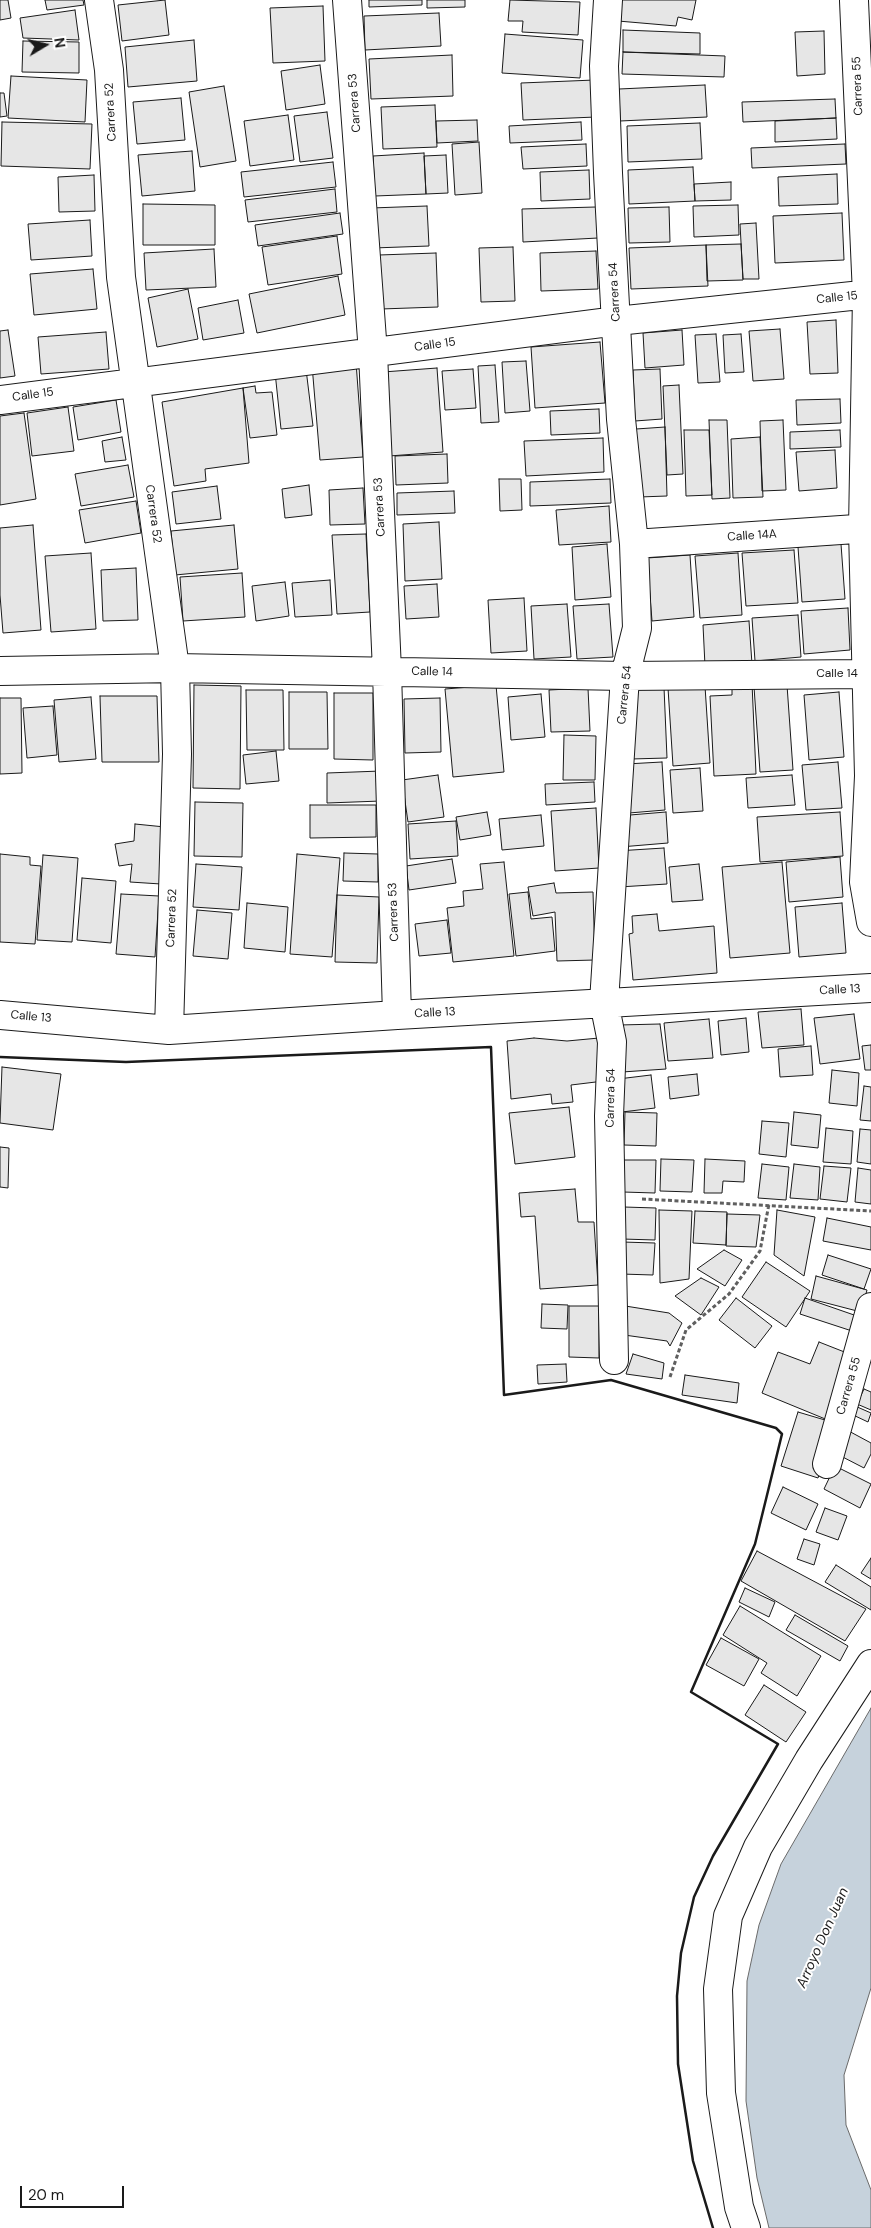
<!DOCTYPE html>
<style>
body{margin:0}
#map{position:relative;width:871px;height:2228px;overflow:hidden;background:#fff;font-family:"DM Sans",sans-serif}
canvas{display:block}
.north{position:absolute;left:20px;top:20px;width:50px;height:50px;-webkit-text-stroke:4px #fff;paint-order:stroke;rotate:81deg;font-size:14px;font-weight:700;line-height:20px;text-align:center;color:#1a1a1a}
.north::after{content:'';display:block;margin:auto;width:18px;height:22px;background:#1a1a1a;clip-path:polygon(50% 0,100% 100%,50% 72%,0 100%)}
.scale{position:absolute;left:20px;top:2186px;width:104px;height:22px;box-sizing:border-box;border:2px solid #1a1a1a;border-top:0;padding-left:6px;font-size:15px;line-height:18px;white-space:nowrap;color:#1a1a1a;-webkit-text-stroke:4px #fff;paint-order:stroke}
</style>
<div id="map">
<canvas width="871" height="2228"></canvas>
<div class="north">N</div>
<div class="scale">20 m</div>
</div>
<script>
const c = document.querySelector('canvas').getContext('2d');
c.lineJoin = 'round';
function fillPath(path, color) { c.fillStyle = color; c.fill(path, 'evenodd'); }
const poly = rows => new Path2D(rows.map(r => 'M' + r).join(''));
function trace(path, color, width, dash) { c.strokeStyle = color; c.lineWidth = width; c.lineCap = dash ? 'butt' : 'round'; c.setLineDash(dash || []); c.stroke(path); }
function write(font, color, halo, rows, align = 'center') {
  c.font = font + ' "DM Sans",sans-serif'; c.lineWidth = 4; c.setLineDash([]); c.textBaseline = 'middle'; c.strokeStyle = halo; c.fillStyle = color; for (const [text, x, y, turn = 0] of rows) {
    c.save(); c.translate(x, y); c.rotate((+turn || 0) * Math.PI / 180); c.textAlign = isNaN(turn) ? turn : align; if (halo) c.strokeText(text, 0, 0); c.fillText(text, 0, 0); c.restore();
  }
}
const water = poly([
 [871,1708,871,1988,844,2075,846,2125,871,2190,871,2228,769,2228,757,2178,746,2101,747,1981,759,1925,781,1864,871,1708]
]);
fillPath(water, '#c6d2dc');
trace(water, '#6a6a6a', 1);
const building = poly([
 [0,0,8,0,11,18,0,20,0,0],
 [45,0,83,0,84,5,47,10,45,0],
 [165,0,169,35,122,41,118,5,165,0],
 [369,0,422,0,422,5,369,7,369,0],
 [427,0,465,0,465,7,427,8,427,0],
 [510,0,580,2,578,35,522,32,523,21,508,21,510,0],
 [621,0,696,0,692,20,678,17,676,26,618,21,621,0],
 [323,6,325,61,273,63,270,8,323,6],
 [75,10,79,40,23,38,20,18,75,10],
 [439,13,441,46,365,50,364,16,439,13],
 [623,30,700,33,700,54,623,52,623,30],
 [824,31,825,74,797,76,795,32,824,31],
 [505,34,583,40,580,78,502,73,505,34],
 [194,40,197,81,128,87,125,47,194,40],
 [23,41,79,42,79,73,22,72,23,41],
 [623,52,725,56,724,77,622,74,623,52],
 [452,55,453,96,371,99,369,59,452,55],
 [320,65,325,104,286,110,281,71,320,65],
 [11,76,87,80,85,122,8,118,11,76],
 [595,80,596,117,523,120,521,83,595,80],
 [705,85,707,117,620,121,619,89,705,85],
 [224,86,236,161,200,167,189,92,224,86],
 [0,93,4,93,7,116,0,117,0,93],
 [181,98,185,140,137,144,133,102,181,98],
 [835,99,836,118,743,122,742,102,835,99],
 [435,105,437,147,383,149,381,107,435,105],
 [327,112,333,158,300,162,294,116,327,112],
 [288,115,294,160,250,166,244,121,288,115],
 [836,118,837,139,775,142,775,121,836,118],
 [477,120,478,141,437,143,436,121,477,120],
 [2,122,92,124,90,169,1,166,2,122],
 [581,122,582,140,510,143,509,126,581,122],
 [700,123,702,159,628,162,627,126,700,123],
 [479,142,482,193,455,195,452,144,479,142],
 [586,144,587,166,523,169,521,147,586,144],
 [845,144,846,164,752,168,751,148,845,144],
 [192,151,195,191,142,196,138,155,192,151],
 [424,153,426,194,375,196,373,156,424,153],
 [446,155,448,193,426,194,424,156,446,155],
 [333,162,336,187,244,197,241,172,333,162],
 [693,167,695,201,629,204,628,170,693,167],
 [589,170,590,199,541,201,540,172,589,170],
 [837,174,838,204,779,206,778,177,837,174],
 [94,175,95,211,59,212,58,177,94,175],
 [731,182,731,200,695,201,694,184,731,182],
 [335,189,337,212,248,222,245,200,335,189],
 [143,204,215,205,215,245,143,245,143,204],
 [738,205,739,235,694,237,693,206,738,205],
 [427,206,429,246,373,248,371,208,427,206],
 [596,207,598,238,523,242,522,209,596,207],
 [669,207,670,242,629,243,628,208,669,207],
 [340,213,343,234,258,246,255,225,340,213],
 [842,213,844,260,775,263,773,216,842,213],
 [90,220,92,256,31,260,28,224,90,220],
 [756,223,759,279,743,279,740,224,756,223],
 [337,236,342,274,268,285,262,247,337,236],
 [741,244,743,280,707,281,706,245,741,244],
 [706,245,708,286,631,289,629,248,706,245],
 [513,247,515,301,481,302,479,248,513,247],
 [214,249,216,287,146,290,144,253,214,249],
 [596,251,598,289,541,291,540,253,596,251],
 [436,253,438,307,381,309,379,255,436,253],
 [93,269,97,309,34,315,30,274,93,269],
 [338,276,345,315,257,333,249,294,338,276],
 [188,289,198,339,157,347,148,298,188,289],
 [238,300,244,333,203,340,198,308,238,300],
 [836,320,838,373,810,374,807,322,836,320],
 [780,329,784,379,753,381,749,331,780,329],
 [8,330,15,376,0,378,0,331,8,330],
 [682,330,684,365,645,368,643,333,682,330],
 [106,332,109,369,41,374,38,337,106,332],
 [716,334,720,382,698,383,695,335,716,334],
 [741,334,744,372,725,373,723,335,741,334],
 [600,342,605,403,535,408,531,347,600,342],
 [526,361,530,411,505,413,502,362,526,361],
 [356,362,363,457,320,460,312,365,356,362],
 [495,365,499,422,481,423,478,366,495,365],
 [437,368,443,452,389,456,383,372,437,368],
 [306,369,313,426,281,429,275,372,306,369],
 [473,369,476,408,445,410,442,371,473,369],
 [660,369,662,419,635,421,633,370,660,369],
 [679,385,683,474,667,475,663,386,679,385],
 [255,386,256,393,272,392,277,435,250,438,243,388,255,386],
 [243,388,249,463,205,469,206,481,174,486,162,402,243,388],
 [840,399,841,423,797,425,796,400,840,399],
 [116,400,121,432,78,440,73,407,116,400],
 [68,407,74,451,32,456,27,413,68,407],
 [599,409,600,433,551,435,550,411,599,409],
 [24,413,36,499,0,505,0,416,24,413],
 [709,420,727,420,730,498,712,499,709,420],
 [783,420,786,490,762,491,760,421,783,420],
 [665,427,667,496,639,497,636,429,665,427],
 [684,430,709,430,712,495,686,496,684,430],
 [840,430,841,447,790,449,790,432,840,430],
 [122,437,126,460,105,462,102,441,122,437],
 [760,437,763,497,733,498,731,439,760,437],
 [603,438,604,472,526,476,524,441,603,438],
 [835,450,837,488,799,491,796,452,835,450],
 [447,454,448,483,396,485,395,456,447,454],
 [128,465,134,497,81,506,75,474,128,465],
 [499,479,521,479,522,510,500,511,499,479],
 [610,479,611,503,530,506,530,482,610,479],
 [309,485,312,515,285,518,282,489,309,485],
 [217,486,221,519,176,524,172,492,217,486],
 [363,488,365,524,330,525,329,490,363,488],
 [454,491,455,513,397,515,397,493,454,491],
 [136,501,141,533,85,543,79,510,136,501],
 [609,506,611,542,559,545,556,510,609,506],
 [439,522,442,579,405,581,403,524,439,522],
 [33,525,41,630,3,633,0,595,0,528,33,525],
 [234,525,238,569,175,575,171,531,234,525],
 [366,534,370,612,337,614,332,535,366,534],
 [607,544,611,597,575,600,572,547,607,544],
 [841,544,845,599,802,602,798,547,841,544],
 [794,550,798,603,746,606,742,553,794,550],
 [91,553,96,629,51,632,45,556,91,553],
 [738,553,742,615,700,618,695,556,738,553],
 [690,555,694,617,652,621,647,558,690,555],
 [136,568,138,620,103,621,101,570,136,568],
 [242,573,245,617,183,621,180,577,242,573],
 [330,580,332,615,295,617,292,583,330,580],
 [285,582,289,616,256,621,252,586,285,582],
 [437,584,439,617,406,619,404,586,437,584],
 [524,598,527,651,491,653,488,600,524,598],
 [567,604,571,657,534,659,531,606,567,604],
 [609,604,613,657,577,659,573,606,609,604],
 [848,608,850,650,804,654,801,611,848,608],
 [798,615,801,657,755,661,752,618,798,615],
 [749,621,752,664,705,666,703,625,749,621],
 [752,683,756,774,714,776,710,696,732,695,732,684,752,683],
 [194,685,241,686,240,789,193,788,194,685],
 [496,685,504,772,453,777,445,689,496,685],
 [787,685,793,770,760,772,754,687,787,685],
 [705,686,710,763,673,766,668,688,705,686],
 [664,687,667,758,631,759,628,689,664,687],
 [588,688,590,731,551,732,549,690,588,688],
 [246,690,283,690,284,750,247,750,246,690],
 [289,692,327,692,328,749,289,749,289,692],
 [839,692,844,757,809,760,804,695,839,692],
 [334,693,373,693,373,760,334,759,334,693],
 [541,694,545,737,511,740,508,697,541,694],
 [100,696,157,696,159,762,102,762,100,696],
 [91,697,96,759,59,762,54,700,91,697],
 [0,698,21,698,22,773,0,774,0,698],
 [440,698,441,752,405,753,404,699,440,698],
 [53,706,57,755,27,758,23,708,53,706],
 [564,735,596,736,595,780,563,780,564,735],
 [276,751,279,781,246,784,243,755,276,751],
 [662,762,665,810,629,813,626,764,662,762],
 [838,762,842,808,806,810,802,765,838,762],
 [700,768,703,811,673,813,670,770,700,768],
 [381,771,381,801,327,803,327,773,381,771],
 [438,775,444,817,408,822,402,780,438,775],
 [792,775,795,805,748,808,746,778,792,775],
 [594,782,595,802,546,805,545,784,594,782],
 [195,802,243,803,242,857,194,856,195,802],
 [310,805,376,805,376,837,310,838,310,805],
 [596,808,599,868,555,871,551,811,596,808],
 [487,812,491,835,460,840,456,817,487,812],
 [666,812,668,843,620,847,618,816,666,812],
 [840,812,843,856,760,862,757,817,840,812],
 [541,815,544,846,502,850,499,819,541,815],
 [456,821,458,856,410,859,408,824,456,821],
 [135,824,165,827,161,884,130,882,132,864,119,866,115,844,134,841,135,824],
 [664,848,667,884,619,887,616,851,664,848],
 [344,853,378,854,378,882,343,881,344,853],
 [0,854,30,857,30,865,41,866,35,944,0,942,0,854],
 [297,854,340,858,332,957,290,954,297,854],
 [43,855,78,858,72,942,37,940,43,855],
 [840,857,843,897,789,902,786,862,840,857],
 [452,859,456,883,409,890,406,866,452,859],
 [504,862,514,956,453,962,447,908,464,906,463,891,483,889,480,864,504,862],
 [782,862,790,953,730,958,722,867,782,862],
 [196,864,242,867,239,910,193,907,196,864],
 [699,864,703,900,672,902,669,867,699,864],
 [82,878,116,881,111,943,77,940,82,878],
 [554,883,556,893,593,892,595,960,557,961,555,912,533,916,528,887,554,883],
 [528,892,531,919,552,917,555,951,516,956,509,894,528,892],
 [121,894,159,896,155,957,116,954,121,894],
 [337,895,379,897,377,963,335,962,337,895],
 [247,903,288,907,285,952,244,948,247,903],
 [842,903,846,953,799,957,795,907,842,903],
 [197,910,232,913,228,959,193,956,197,910],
 [657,914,659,931,714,926,717,973,633,980,629,934,633,933,632,916,657,914],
 [447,920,451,953,419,956,415,924,447,920],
 [801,1009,804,1045,762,1048,758,1012,801,1009],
 [854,1014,860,1059,820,1064,814,1018,854,1014],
 [746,1018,749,1052,721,1055,718,1021,746,1018],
 [709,1019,713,1058,668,1061,664,1023,709,1019],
 [660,1024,666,1069,622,1072,619,1025,660,1024],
 [534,1038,567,1041,599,1038,604,1081,571,1085,573,1102,552,1104,551,1094,511,1099,507,1041,534,1038],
 [871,1045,871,1070,865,1070,862,1046,871,1045],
 [811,1046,813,1075,780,1077,778,1049,811,1046],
 [2,1067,61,1074,53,1130,0,1123,2,1067],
 [832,1070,859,1073,857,1106,829,1103,832,1070],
 [697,1074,699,1095,670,1099,668,1077,697,1074],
 [651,1075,655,1108,622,1112,618,1079,651,1075],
 [864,1086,871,1087,871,1121,860,1120,864,1086],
 [569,1107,575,1157,515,1164,509,1113,569,1107],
 [625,1112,657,1113,656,1146,624,1145,625,1112],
 [794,1112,821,1115,818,1148,791,1145,794,1112],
 [762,1121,789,1123,786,1157,759,1154,762,1121],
 [826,1128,853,1131,851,1164,823,1162,826,1128],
 [860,1129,871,1130,871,1164,857,1162,860,1129],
 [0,1147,9,1148,8,1188,0,1187,0,1147],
 [661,1159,694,1160,692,1192,660,1191,661,1159],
 [705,1159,745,1161,744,1182,723,1181,722,1193,704,1193,705,1159],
 [624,1160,656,1160,655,1193,623,1192,624,1160],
 [762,1164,789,1167,786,1200,758,1198,762,1164],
 [794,1164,820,1167,818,1200,790,1198,794,1164],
 [824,1166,851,1168,847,1202,820,1199,824,1166],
 [858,1168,871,1170,871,1204,855,1202,858,1168],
 [575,1189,578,1222,594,1222,598,1285,540,1289,535,1216,521,1217,519,1193,575,1189],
 [624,1207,656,1208,655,1240,622,1239,624,1207],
 [659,1210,692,1211,689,1279,660,1283,659,1210],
 [777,1210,815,1217,804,1276,774,1255,777,1210],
 [695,1211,727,1212,726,1245,693,1243,695,1211],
 [727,1214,760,1215,756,1247,726,1246,727,1214],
 [827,1218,871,1227,871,1250,823,1241,827,1218],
 [622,1242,655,1243,653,1275,621,1274,622,1242],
 [724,1250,742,1260,725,1286,697,1269,724,1250],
 [828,1255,871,1269,864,1289,822,1275,828,1255],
 [766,1262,810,1291,786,1327,742,1297,766,1262],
 [816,1276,867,1290,861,1312,811,1299,816,1276],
 [701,1278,719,1287,701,1315,675,1296,701,1278],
 [736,1298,772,1326,755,1348,719,1320,736,1298],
 [805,1298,857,1316,852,1331,800,1314,805,1298],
 [542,1304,568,1305,567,1329,541,1328,542,1304],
 [619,1305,669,1313,682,1323,670,1346,667,1341,617,1334,619,1305],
 [569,1306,599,1306,599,1358,569,1357,569,1306],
 [819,1342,847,1353,835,1423,762,1393,778,1352,810,1364,819,1342],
 [633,1354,664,1363,662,1379,626,1374,633,1354],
 [566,1364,567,1382,538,1384,537,1365,566,1364],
 [685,1375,739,1383,737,1403,682,1395,685,1375],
 [864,1389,871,1392,871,1410,857,1404,864,1389],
 [855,1406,871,1413,868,1422,851,1414,855,1406],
 [798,1412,835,1423,818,1478,781,1466,798,1412],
 [845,1429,871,1443,871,1454,864,1468,833,1452,845,1429],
 [835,1466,871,1484,860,1508,824,1489,835,1466],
 [783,1487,818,1504,806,1530,771,1513,783,1487],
 [825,1508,847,1516,838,1540,816,1532,825,1508],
 [804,1539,820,1544,814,1565,797,1559,804,1539],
 [757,1551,866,1609,845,1641,741,1581,757,1551],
 [871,1558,871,1579,861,1573,871,1558],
 [836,1565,871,1587,871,1610,825,1582,836,1565],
 [745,1588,775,1602,769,1617,739,1602,745,1588],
 [740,1606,821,1656,797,1696,761,1673,767,1663,723,1635,740,1606],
 [795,1615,848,1646,840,1661,786,1630,795,1615],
 [721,1638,759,1659,744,1686,706,1665,721,1638],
 [764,1685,806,1712,786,1742,745,1715,764,1685]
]);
fillPath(building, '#e6e6e6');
trace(building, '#1a1a1a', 1);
const street = poly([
 [99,0,109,70,121,277,175,668,177,754,169,1030],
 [347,0,373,353,387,671,397,1015],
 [608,0,604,66,608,173,621,419,634,544,637,628,625,676,604,1002,612,1042,609,1116,614,1360],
 [854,1,867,295,863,529,869,776,864,882,871,922],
 [0,400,617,321,871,294],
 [634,544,871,528],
 [0,671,175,668,625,676,865,674],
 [0,1015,169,1030,397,1015,871,988],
 [827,1464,871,1307],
 [746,2228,739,2207,721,2093,718,1989,728,1916,758,1847,809,1760,871,1664]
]);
trace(street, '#1a1a1a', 30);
trace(poly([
 [642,1199,871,1211],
 [670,1377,686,1330,729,1294,760,1251,769,1204]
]), '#5f5f5f', 3, [4, 2.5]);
trace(street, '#fff', 28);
trace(poly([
 [0,1057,126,1062,491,1047,504,1395,611,1380,776,1428,782,1434,755,1544,691,1692,778,1744,713,1856,694,1897,681,1953,677,1996,678,2064,693,2161,713,2228]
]), '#1a1a1a', 2.5);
write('12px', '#1a1a1a', '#fff', [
 ["Carrera 55",858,86,-92],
 ["Carrera 53",355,103,-94],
 ["Carrera 52",111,112,-93],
 ["Carrera 54",615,292,-93],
 ["Calle 15",837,298,-6],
 ["Calle 15",435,345,-8],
 ["Calle 15",33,395,-8],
 ["Carrera 53",380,507,-93],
 ["Carrera 52",153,514,82],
 ["Calle 14A",752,536,-4],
 ["Calle 14",432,672,1],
 ["Calle 14",837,674],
 ["Carrera 54",625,695,-84],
 ["Carrera 53",394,912,-92],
 ["Carrera 52",172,918,-88],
 ["Calle 13",840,990,-3],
 ["Calle 13",435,1013,-3],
 ["Calle 13",31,1017,5],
 ["Carrera 54",611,1098,-89],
 ["Carrera 55",849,1386,-74]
]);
write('italic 14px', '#1a1a1a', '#fff', [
 ["Arroyo Don Juan",823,1938,-66]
]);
</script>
